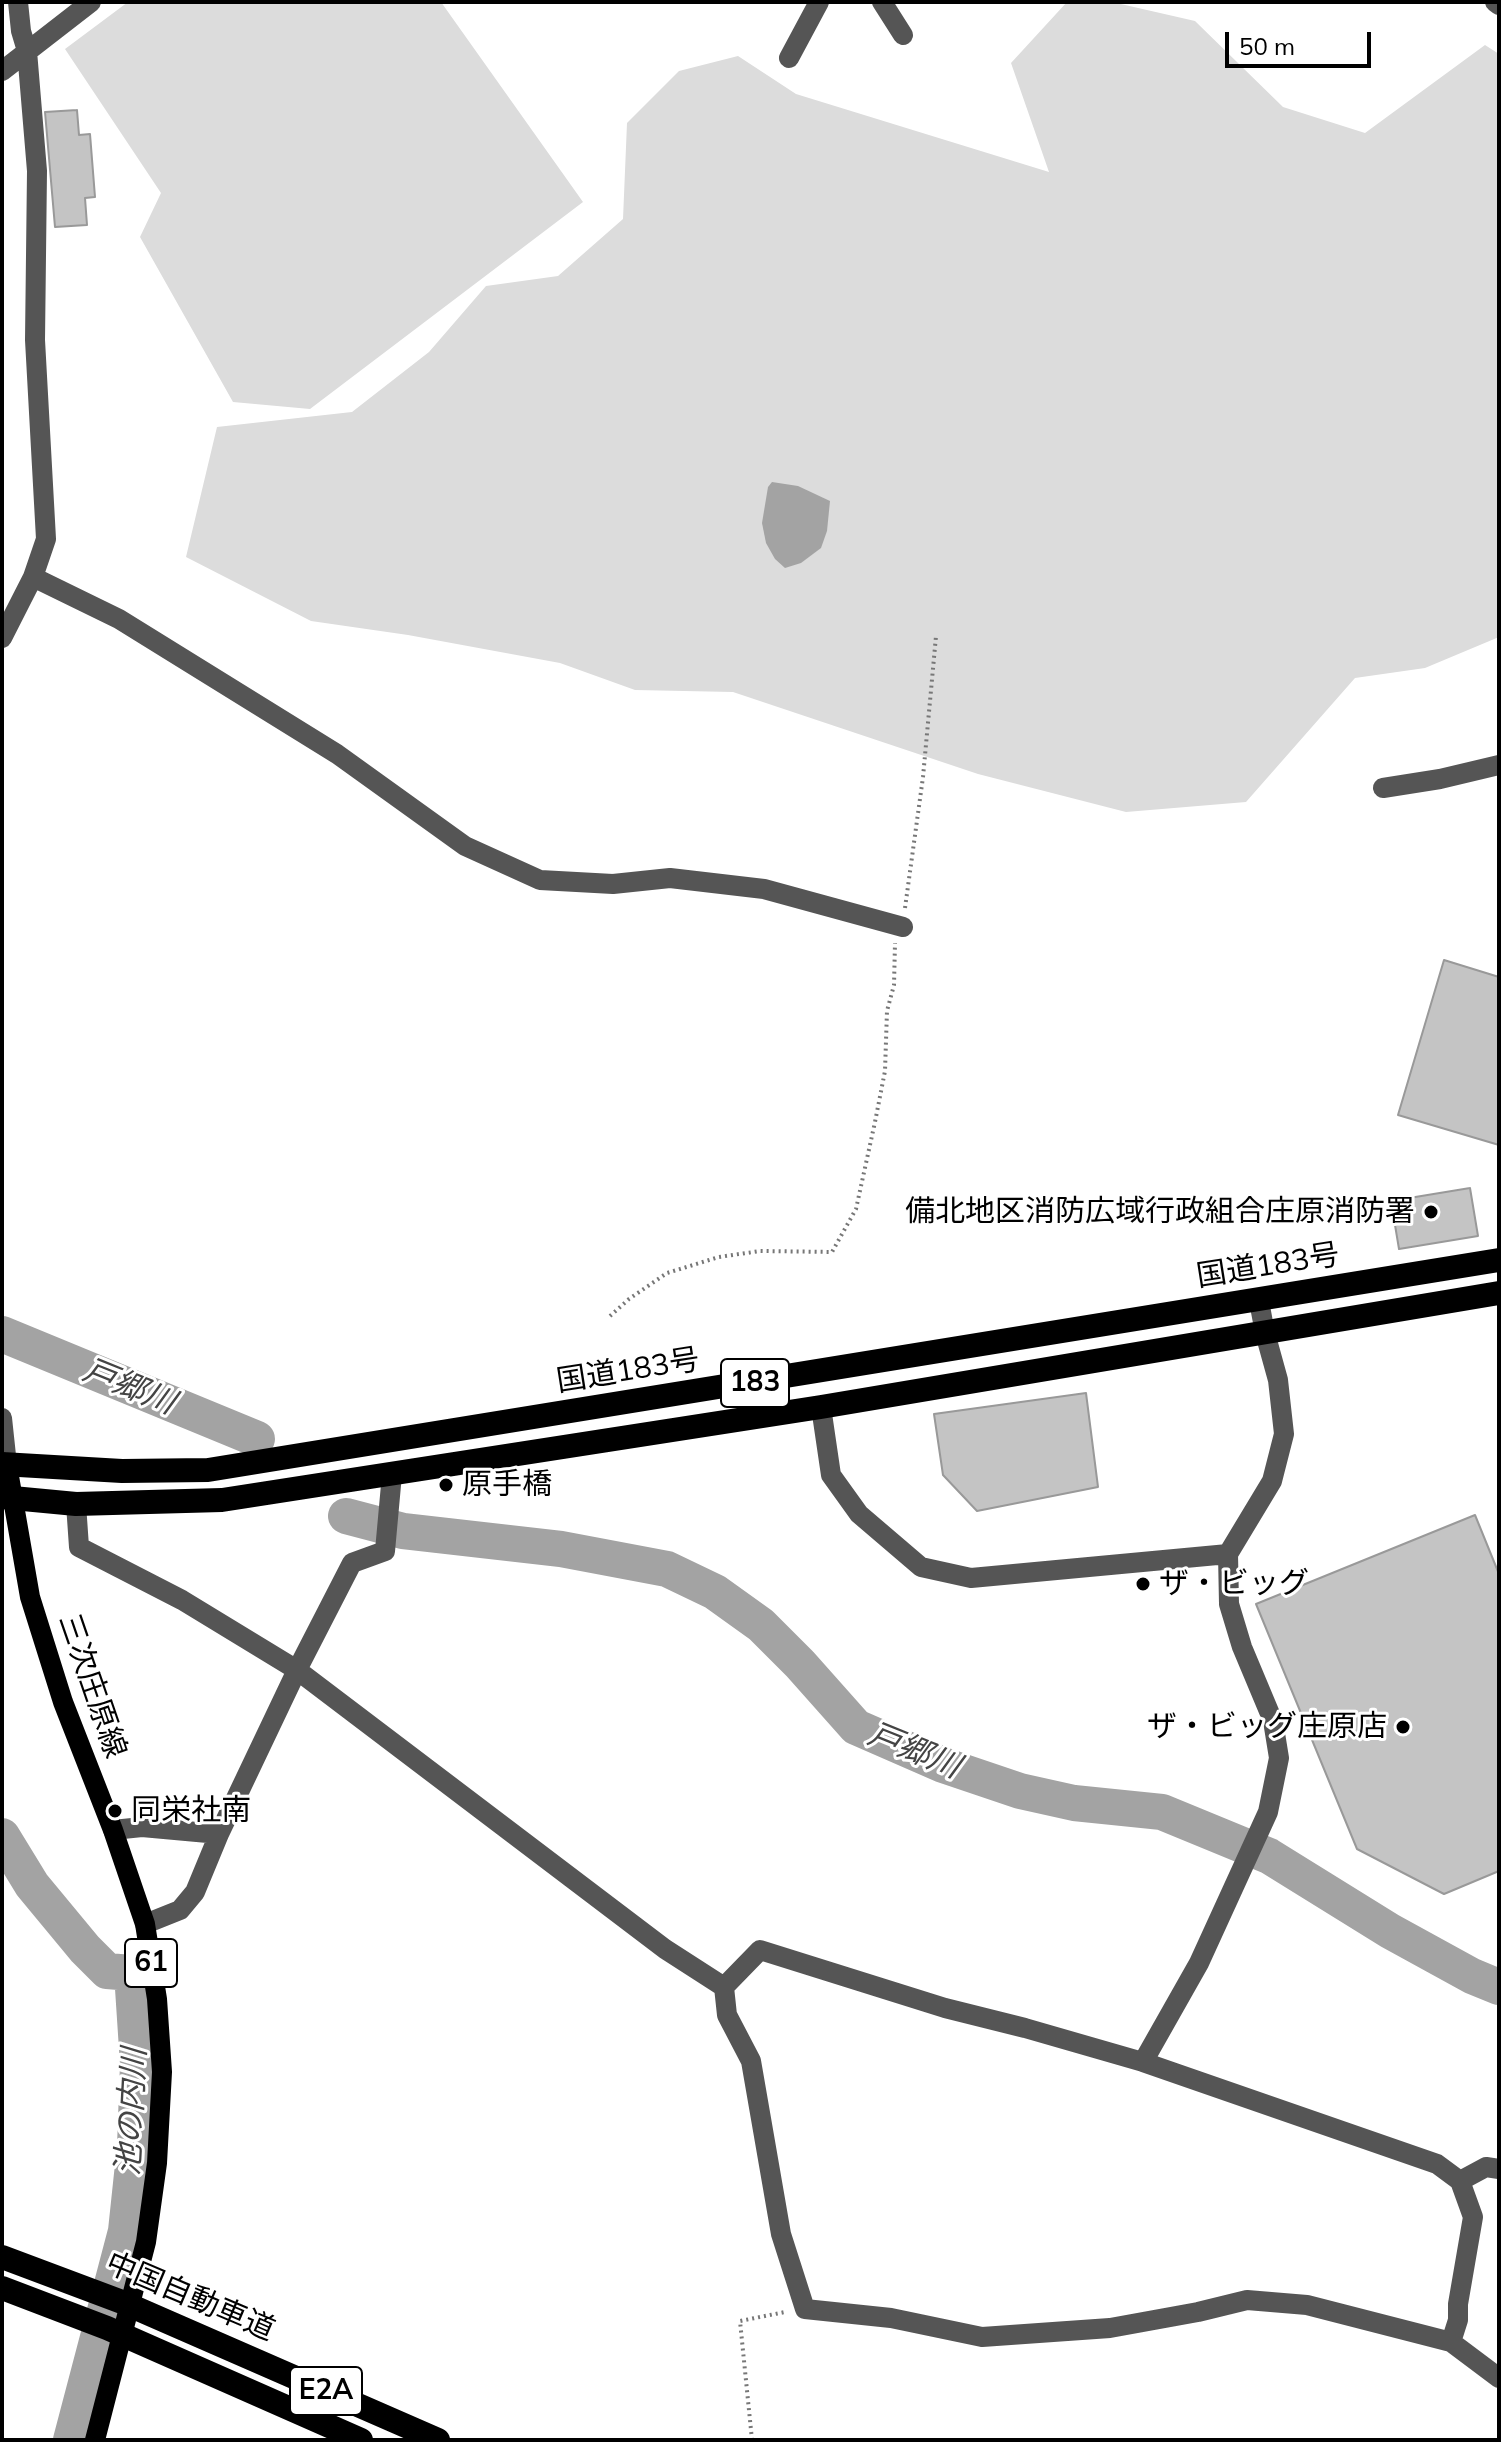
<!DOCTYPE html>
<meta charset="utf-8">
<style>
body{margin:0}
#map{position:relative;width:1501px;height:2442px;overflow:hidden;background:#fff;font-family:Mulish,sans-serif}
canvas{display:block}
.frame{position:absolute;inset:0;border:4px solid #000;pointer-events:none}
.scale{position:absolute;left:1225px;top:32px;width:146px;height:36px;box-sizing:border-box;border:4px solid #000;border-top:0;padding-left:10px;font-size:24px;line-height:28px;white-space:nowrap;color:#000;-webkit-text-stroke:6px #fff;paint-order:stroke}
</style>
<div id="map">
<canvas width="1501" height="2442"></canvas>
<div class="frame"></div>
<div class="scale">50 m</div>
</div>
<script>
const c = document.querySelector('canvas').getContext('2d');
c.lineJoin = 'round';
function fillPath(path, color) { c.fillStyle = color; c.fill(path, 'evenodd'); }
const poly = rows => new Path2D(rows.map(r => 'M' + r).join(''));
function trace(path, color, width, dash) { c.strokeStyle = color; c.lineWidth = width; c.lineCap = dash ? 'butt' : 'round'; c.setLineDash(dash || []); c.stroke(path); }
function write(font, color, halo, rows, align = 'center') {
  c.font = font + ' Mulish,"Noto Sans JP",sans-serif'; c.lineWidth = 6; c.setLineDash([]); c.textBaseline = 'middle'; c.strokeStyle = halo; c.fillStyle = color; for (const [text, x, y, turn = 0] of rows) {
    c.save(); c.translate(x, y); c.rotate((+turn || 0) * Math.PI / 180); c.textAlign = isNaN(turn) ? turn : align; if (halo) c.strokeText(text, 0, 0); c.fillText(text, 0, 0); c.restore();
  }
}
fillPath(poly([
 [128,2,441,2,583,202,310,409,233,402,140,237,161,193,65,49],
 [1067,2,1112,2,1195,21,1283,107,1365,133,1485,45,1499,54,1499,637,1425,668,1355,678,1246,802,1126,812,978,774,733,692,635,690,560,663,408,635,311,621,186,557,217,427,352,412,429,352,486,286,558,276,623,219,627,123,679,71,738,56,796,94,1049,172,1011,63]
]), '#dcdcdc');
fillPath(poly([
 [772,482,798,486,830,501,827,531,821,548,801,563,785,568,775,559,766,543,762,523,768,487]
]), '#a3a3a3');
trace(poly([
 [2,1334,257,1439],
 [346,1516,403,1531,561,1549,667,1569,715,1592,761,1625,800,1664,856,1727,943,1765,1020,1791,1074,1803,1162,1812,1269,1856,1390,1931,1472,1976,1499,1987],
 [2,1836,32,1885,85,1949,107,1971,132,1973,138,2064,135,2146,126,2231,71,2440]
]), '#a3a3a3', 36);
const building = poly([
 [77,110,79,135,90,134,95,197,85,198,87,225,55,227,45,112,77,110],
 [1444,960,1499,977,1499,1145,1398,1115,1444,960],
 [1470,1188,1478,1236,1399,1249,1391,1201,1470,1188],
 [1086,1393,1098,1487,977,1511,943,1475,934,1414,1086,1393],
 [1475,1515,1499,1574,1499,1871,1444,1894,1357,1849,1256,1604,1475,1515]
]);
fillPath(building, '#c4c4c4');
trace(building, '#999', 2);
trace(poly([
 [905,908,923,777,936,636],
 [610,1316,629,1299,667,1273,719,1257,760,1251,832,1252,856,1209,875,1122,885,1071,887,1011,894,985,895,943],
 [752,2440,740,2321,785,2312]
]), '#777', 4, [2, 4]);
trace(poly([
 [882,2,903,35],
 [1495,2,1499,5],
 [789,58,819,2],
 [2,71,91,2],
 [33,577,119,619,337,754,465,846,540,880,613,884,670,878,764,889,903,927],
 [2,638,33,577,46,539,35,340,37,171,27,51,21,31,18,2],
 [1383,788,1440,779,1499,765],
 [821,1407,831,1475,859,1514,921,1567,971,1578,1228,1554],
 [2,1418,7,1465],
 [76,1504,79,1547,182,1600,297,1670,665,1949,724,1987],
 [113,1830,142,1827,219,1834],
 [145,1924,180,1910,195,1892,219,1834,297,1670,352,1563,385,1551,392,1474],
 [724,1987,727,2015,751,2061,781,2234,805,2309,891,2318,982,2337,1110,2328,1198,2312,1247,2300,1307,2305,1451,2342,1499,2378],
 [724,1987,760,1950,945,2008,1025,2028,1143,2062,1437,2164,1460,2181,1473,2217,1458,2304,1458,2320,1451,2342],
 [1143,2062,1199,1963,1268,1812,1279,1758,1273,1721,1242,1647,1229,1604,1228,1554,1272,1481,1284,1434,1278,1380,1265,1333,1259,1301],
 [1460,2181,1486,2167,1499,2169]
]), '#555', 20);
trace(poly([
 [7,1465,30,1597,63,1702,113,1830,145,1924,157,1999,162,2072,157,2163,146,2242,95,2440]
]), '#000', 20);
trace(poly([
 [2,1464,122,1471,208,1470,1499,1260],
 [2,1497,76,1504,222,1500,821,1407,1499,1293],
 [2,2257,122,2302,438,2440],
 [2,2288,107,2328,361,2440]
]), '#000', 24);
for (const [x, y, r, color] of [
 [1431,1212,8,"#000"],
 [446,1485,8,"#000"],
 [1143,1584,8,"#000"],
 [1403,1727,8,"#000"],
 [115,1811,8,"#000"]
]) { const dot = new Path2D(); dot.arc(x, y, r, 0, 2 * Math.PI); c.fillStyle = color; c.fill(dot); trace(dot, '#fff', 3); }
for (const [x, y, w] of [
 [755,1383,68],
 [151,1963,52],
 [326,2391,72]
]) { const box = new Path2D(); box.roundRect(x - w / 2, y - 24, w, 48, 6); c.fillStyle = '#fff'; c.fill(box); trace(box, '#000', 2); }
write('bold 28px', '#000', null, [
 ["183",755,1383],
 ["61",151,1963],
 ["E2A",326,2391]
]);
write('30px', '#000', '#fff', [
 ["備北地区消防広域行政組合庄原消防署",1415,1212,"right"],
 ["原手橋",462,1485],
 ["ザ・ビッグ",1159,1584],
 ["ザ・ビッグ庄原店",1387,1727,"right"],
 ["同栄社南",131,1811]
], 'left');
write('30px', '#000', '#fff', [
 ["国道183号",1268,1266,-9],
 ["国道183号",628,1371,-9],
 ["三次庄原線",92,1686,71],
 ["中国自動車道",190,2297,23]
]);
write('italic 32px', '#444', '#fff', [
 ["戸郷川",129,1387,22],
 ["戸郷川",914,1751,22],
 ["池の内川",132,2112,-87]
]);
</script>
